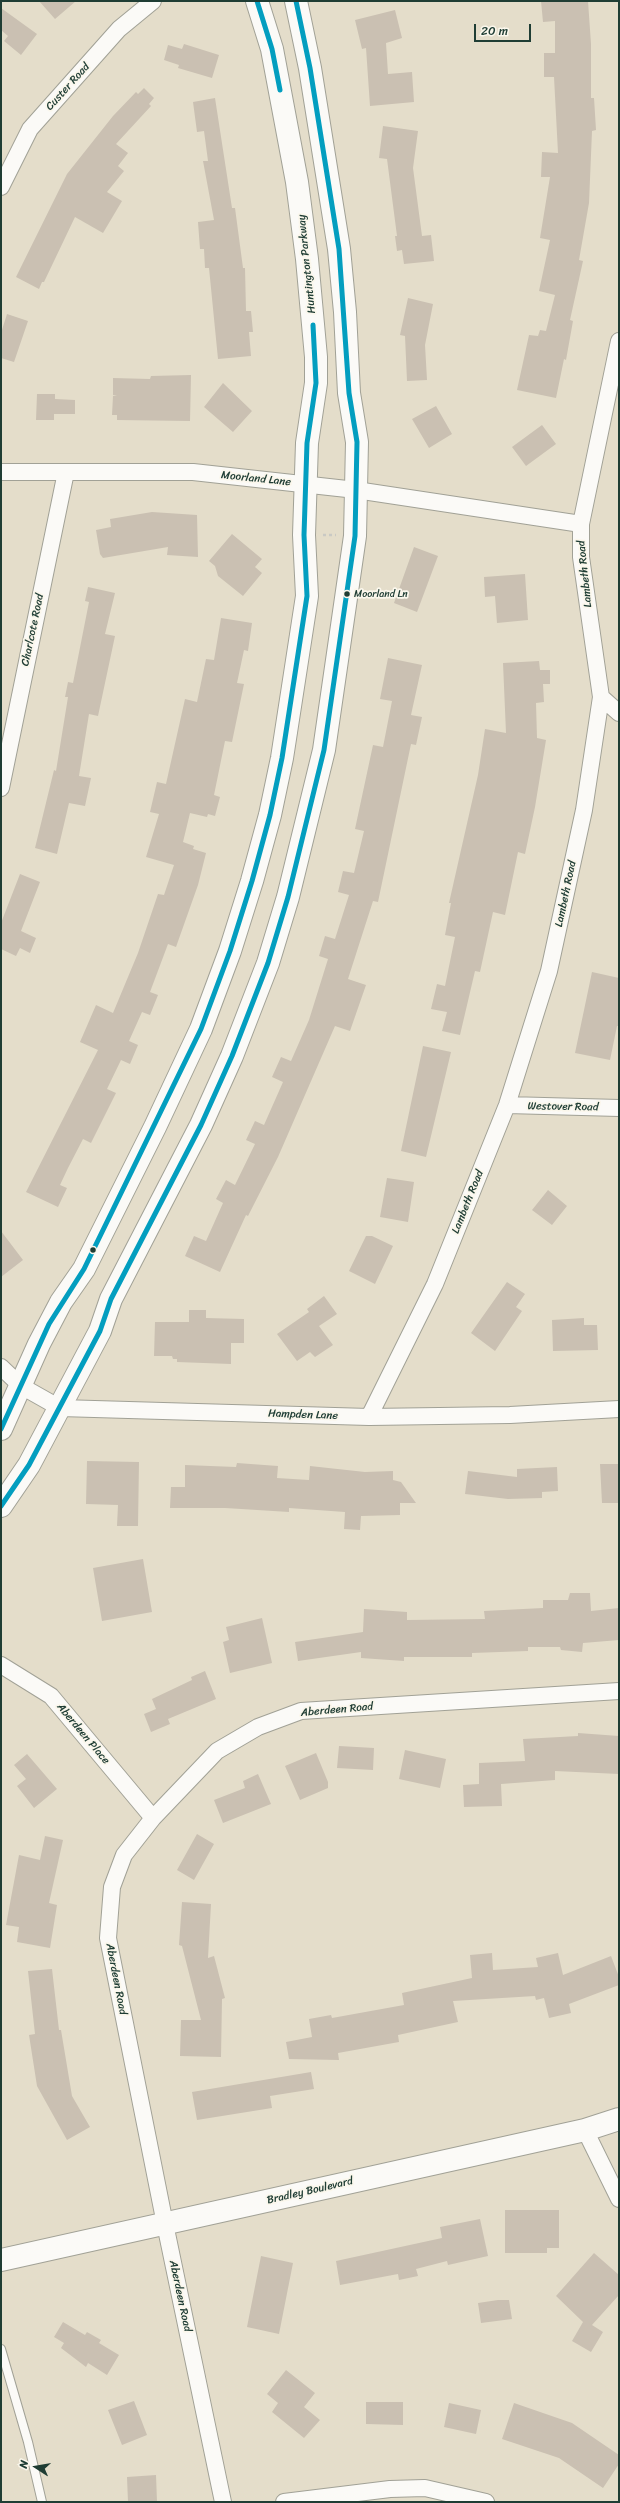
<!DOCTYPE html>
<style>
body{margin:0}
#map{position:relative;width:620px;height:2503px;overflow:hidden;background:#e4ddca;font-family:Sriracha,sans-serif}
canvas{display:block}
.frame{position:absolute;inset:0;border:2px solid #1f3d34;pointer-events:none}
.north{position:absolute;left:16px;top:2447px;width:40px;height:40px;-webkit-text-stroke:3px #fbf7ec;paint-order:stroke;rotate:282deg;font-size:11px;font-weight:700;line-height:16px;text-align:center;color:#1f3d34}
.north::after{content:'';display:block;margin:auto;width:14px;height:18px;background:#1f3d34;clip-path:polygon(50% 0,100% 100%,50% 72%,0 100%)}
.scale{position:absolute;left:474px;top:24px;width:57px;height:18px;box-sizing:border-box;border:2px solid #1f3d34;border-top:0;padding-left:5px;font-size:12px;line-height:14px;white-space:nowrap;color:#1f3d34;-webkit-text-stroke:3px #fbf7ec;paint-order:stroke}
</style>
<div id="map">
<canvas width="620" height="2503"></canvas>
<div class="frame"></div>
<div class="north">N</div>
<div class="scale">20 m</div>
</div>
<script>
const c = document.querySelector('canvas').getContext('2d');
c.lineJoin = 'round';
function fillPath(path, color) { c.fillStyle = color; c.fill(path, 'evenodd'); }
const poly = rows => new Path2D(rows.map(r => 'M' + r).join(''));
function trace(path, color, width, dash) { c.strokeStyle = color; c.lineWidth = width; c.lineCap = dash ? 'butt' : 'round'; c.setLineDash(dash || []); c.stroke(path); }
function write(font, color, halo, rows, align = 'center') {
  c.font = font + ' Sriracha,sans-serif'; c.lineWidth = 3.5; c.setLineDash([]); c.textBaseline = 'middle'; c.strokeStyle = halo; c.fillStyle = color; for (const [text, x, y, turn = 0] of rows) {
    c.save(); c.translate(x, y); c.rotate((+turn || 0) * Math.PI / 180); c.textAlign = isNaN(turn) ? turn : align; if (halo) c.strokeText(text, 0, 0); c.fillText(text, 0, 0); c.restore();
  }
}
fillPath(poly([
 [39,1,76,1,55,19],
 [541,1,588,1,591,44,591,98,594,98,596,130,592,131,589,203,579,260,583,261,570,320,573,321,566,360,564,359,556,398,517,390,529,335,538,336,540,330,546,331,555,295,539,291,550,240,540,238,550,177,541,177,542,152,558,153,554,77,544,77,544,53,555,53,555,21,543,22],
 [1,8,37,34,21,55,4,41,8,36,1,30],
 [395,10,402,38,386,43,388,74,412,72,414,102,370,106,366,48,362,49,355,20],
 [184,44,219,55,212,78,178,68,179,65,164,60,168,45,182,49],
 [144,88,154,98,149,104,151,106,116,144,128,153,118,166,124,171,107,192,122,201,103,233,75,217,44,282,42,282,39,289,16,277,67,174,113,116,136,92,138,94],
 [215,98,232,208,235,208,243,268,245,268,246,311,251,311,253,332,249,332,251,356,218,359,209,268,205,268,204,249,200,249,198,222,214,220,203,161,208,161,204,131,197,132,193,102],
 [383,126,418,131,413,168,422,236,431,235,434,261,404,264,402,250,397,251,395,236,397,236,387,159,379,158],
 [408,298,433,304,425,345,427,380,407,381,405,336,400,335],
 [7,314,28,321,14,362,1,358,1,333],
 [191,375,190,421,117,420,117,415,112,415,113,396,117,396,113,395,113,378,150,379,151,376],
 [223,383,252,411,233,432,204,407],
 [37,394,55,394,55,399,75,400,75,414,54,414,54,420,36,420],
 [436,406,452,434,429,448,412,419],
 [542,425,556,444,526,466,512,447],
 [152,512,197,515,198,557,167,555,168,547,103,558,100,554,96,530,111,527,110,519],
 [232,534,262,559,255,567,262,573,243,596,218,576,215,566,209,561],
 [414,547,438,556,417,612,394,603],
 [525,574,528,620,497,623,495,596,485,597,484,577],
 [88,587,115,593,105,634,115,636,98,716,89,714,79,776,91,778,85,806,69,803,57,854,35,848,54,770,56,771,68,697,65,697,68,682,73,683,89,602,85,601],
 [221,618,252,623,248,651,244,650,237,683,244,684,232,742,225,741,214,795,220,797,215,816,208,814,207,817,190,813,183,842,194,846,193,849,206,853,198,885,176,947,168,944,150,992,158,995,150,1015,142,1012,129,1041,138,1045,130,1064,121,1060,107,1089,116,1093,91,1143,83,1139,68,1168,60,1185,67,1188,58,1207,26,1192,98,1050,80,1042,96,1005,113,1013,138,953,158,894,164,895,174,865,146,857,159,814,150,812,157,782,166,784,185,699,197,702,206,659,214,660],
 [388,658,422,665,411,715,422,717,416,745,411,744,378,902,373,901,348,979,366,985,350,1031,335,1026,278,1157,248,1216,246,1215,220,1272,185,1256,194,1236,206,1241,223,1203,216,1199,226,1180,235,1185,255,1144,246,1140,255,1121,264,1125,283,1082,272,1077,281,1057,291,1061,309,1020,328,959,319,956,325,936,335,939,349,895,338,892,343,871,354,873,364,831,355,829,373,745,383,747,392,701,380,699],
 [539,661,540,670,550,670,550,684,543,684,544,702,536,703,537,738,546,740,535,807,525,854,518,852,505,915,493,912,480,972,475,971,460,1035,442,1031,447,1012,431,1009,437,984,445,986,455,937,445,935,451,903,449,903,478,775,485,729,506,733,503,663],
 [20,874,40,882,21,931,36,938,30,953,20,948,16,956,1,949,1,923],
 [592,972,619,978,619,1026,617,1026,610,1060,575,1053],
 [423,1046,451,1052,426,1157,401,1151],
 [387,1178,414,1182,408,1222,380,1217],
 [548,1190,567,1206,552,1225,532,1210],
 [1,1231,23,1260,1,1277],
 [366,1236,372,1236,393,1246,375,1284,349,1271],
 [507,1282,525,1294,516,1307,522,1311,495,1351,471,1333],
 [324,1296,337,1314,319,1326,333,1345,315,1357,310,1352,297,1361,277,1334,309,1312,307,1309],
 [189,1310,206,1310,206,1318,244,1319,244,1343,231,1343,231,1364,177,1362,177,1359,173,1359,172,1356,154,1356,155,1322,189,1322],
 [584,1318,584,1325,597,1325,598,1350,553,1351,552,1320],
 [87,1461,139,1462,138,1526,117,1526,118,1505,86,1504],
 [237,1463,278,1466,277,1478,309,1480,310,1466,365,1472,393,1471,393,1480,401,1482,416,1503,400,1503,400,1515,361,1516,360,1530,344,1529,345,1512,289,1508,289,1512,225,1508,170,1508,171,1487,185,1487,185,1465,236,1467],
 [600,1464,619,1464,619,1503,602,1503],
 [557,1467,558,1491,542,1492,542,1498,508,1499,465,1494,468,1471,517,1477,517,1469],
 [143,1559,152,1612,102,1621,93,1568],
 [570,1593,590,1593,591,1611,619,1608,619,1640,583,1643,582,1652,561,1650,560,1647,528,1647,528,1651,472,1653,472,1657,404,1657,404,1661,361,1658,361,1652,298,1661,295,1642,363,1632,364,1609,407,1612,407,1620,485,1619,484,1611,543,1608,543,1600,568,1600],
 [262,1618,272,1663,230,1673,223,1642,229,1640,226,1627],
 [205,1671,216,1699,168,1719,170,1724,151,1732,144,1714,156,1709,152,1699,192,1680,191,1677],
 [578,1733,619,1736,619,1774,555,1771,555,1780,501,1784,502,1806,464,1807,463,1785,479,1784,479,1763,525,1761,523,1739,578,1736],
 [339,1746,374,1748,373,1770,337,1768],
 [405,1750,446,1759,440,1788,399,1779],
 [316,1753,328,1782,328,1788,300,1800,285,1766],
 [27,1754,57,1789,34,1808,17,1786,26,1779,14,1765],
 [258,1774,271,1804,223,1823,214,1800,245,1788,243,1781],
 [197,1834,214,1844,194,1880,177,1870],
 [45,1836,63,1840,49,1903,57,1905,50,1948,17,1942,19,1927,6,1925,19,1855,40,1860],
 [182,1902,211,1904,208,1958,214,1956,225,1998,222,1999,221,2057,180,2056,181,2020,201,2020,182,1946,179,1945],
 [492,1953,493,1970,538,1967,536,1958,558,1953,563,1975,611,1956,619,1977,619,1985,569,2004,571,2013,549,2018,544,1998,536,2000,535,1996,453,2001,458,2022,398,2035,399,2042,338,2053,339,2060,289,2059,286,2042,312,2037,309,2019,331,2015,332,2018,404,2005,402,1993,472,1978,470,1955],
 [52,1969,59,2030,61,2030,72,2096,90,2127,67,2140,37,2086,29,2035,35,2034,28,1971],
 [311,2072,314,2089,270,2096,272,2108,197,2120,192,2092],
 [505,2210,559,2210,559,2248,547,2248,547,2253,505,2253],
 [480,2219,488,2256,448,2265,447,2261,416,2269,418,2276,399,2280,398,2274,340,2285,336,2261,442,2238,440,2227],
 [594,2253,619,2275,619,2295,592,2325,603,2332,591,2352,572,2341,583,2322,556,2296],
 [261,2256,293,2263,279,2334,247,2327],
 [498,2300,509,2300,512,2319,481,2323,478,2303],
 [63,2322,85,2335,87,2332,101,2340,99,2343,119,2355,107,2375,88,2363,86,2367,61,2348,64,2343,54,2337],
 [286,2370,315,2393,304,2407,320,2420,304,2438,272,2412,278,2403,267,2394],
 [134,2401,147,2435,122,2445,108,2410],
 [366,2402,403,2402,403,2425,366,2424],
 [449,2403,481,2410,476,2434,444,2427],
 [514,2403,572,2423,619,2455,619,2464,603,2488,559,2458,502,2439],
 [156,2475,157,2502,128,2502,127,2477]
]), '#cac0b2');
const lane = poly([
 [1,2349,28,2442,42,2502]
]);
const street = poly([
 [1,187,30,129,119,29,153,1],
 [1,472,193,472,356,490,581,524],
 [601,697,619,713],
 [1,788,66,472],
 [507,1105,619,1108],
 [1,1367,21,1386,60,1408,369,1417,510,1415,619,1409],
 [369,1417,435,1284,507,1105,549,971,584,810,601,697,581,557,581,524,619,341],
 [1,1665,51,1696,153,1818],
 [585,2130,619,2199],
 [223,2502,165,2224,108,1938,112,1887,124,1855,153,1818,217,1751,258,1727,301,1711,619,1691],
 [284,2502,390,2489,425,2488,486,2502]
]);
const secondary = poly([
 [1,1429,39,1344,61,1302,84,1269,155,1127,201,1029,230,951,252,881,270,815,282,758,307,596,304,535,307,443,316,383,316,357,307,259,297,182,272,49,257,1],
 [1,1506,29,1465,100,1331,111,1299,201,1125,232,1056,268,963,288,897,324,750,355,536,357,442,349,393,345,312,339,249,310,68,296,1],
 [1,2260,585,2130,619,2119]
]);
trace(lane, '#a1a196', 10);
trace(street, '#a1a196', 18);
trace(secondary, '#a1a196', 24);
trace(poly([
 [323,535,336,535]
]), '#c9c9c4', 2.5, [3, 3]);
trace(lane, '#fbfaf7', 8);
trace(street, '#fbfaf7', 16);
trace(secondary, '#fbfaf7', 22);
trace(poly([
 [257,1,272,49,280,90],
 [1,1429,49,1324,84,1269,201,1029,230,951,252,881,270,815,282,758,307,596,304,535,307,443,316,383,313,325],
 [1,1506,29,1465,100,1331,111,1299,201,1125,232,1056,268,963,288,897,324,750,355,536,357,442,349,393,339,249,310,68,296,1]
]), '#039ebf', 5);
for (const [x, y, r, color] of [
 [347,594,3.5,"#1f3d34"],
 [93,1250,3.5,"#1f3d34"]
]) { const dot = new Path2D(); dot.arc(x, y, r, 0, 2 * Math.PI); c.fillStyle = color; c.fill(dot); trace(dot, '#fbf7ec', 1.5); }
write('10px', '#1f3d34', '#fbf7ec', [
 ["Moorland Ln",354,594]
], 'left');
write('11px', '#1f3d34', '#fbf7ec', [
 ["Custer Road",68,87,-48],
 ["Huntington Parkway",307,264,-96],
 ["Moorland Lane",256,479,6],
 ["Lambeth Road",585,574,-96],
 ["Charlcote Road",33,630,-78],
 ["Lambeth Road",566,894,-78],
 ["Westover Road",563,1107,1],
 ["Lambeth Road",468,1202,-68],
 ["Hampden Lane",303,1415,2],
 ["Aberdeen Road",337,1710,-5],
 ["Aberdeen Place",83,1734,50],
 ["Aberdeen Road",116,1979,79],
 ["Bradley Boulevard",310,2191,-13],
 ["Aberdeen Road",180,2296,78]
]);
</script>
